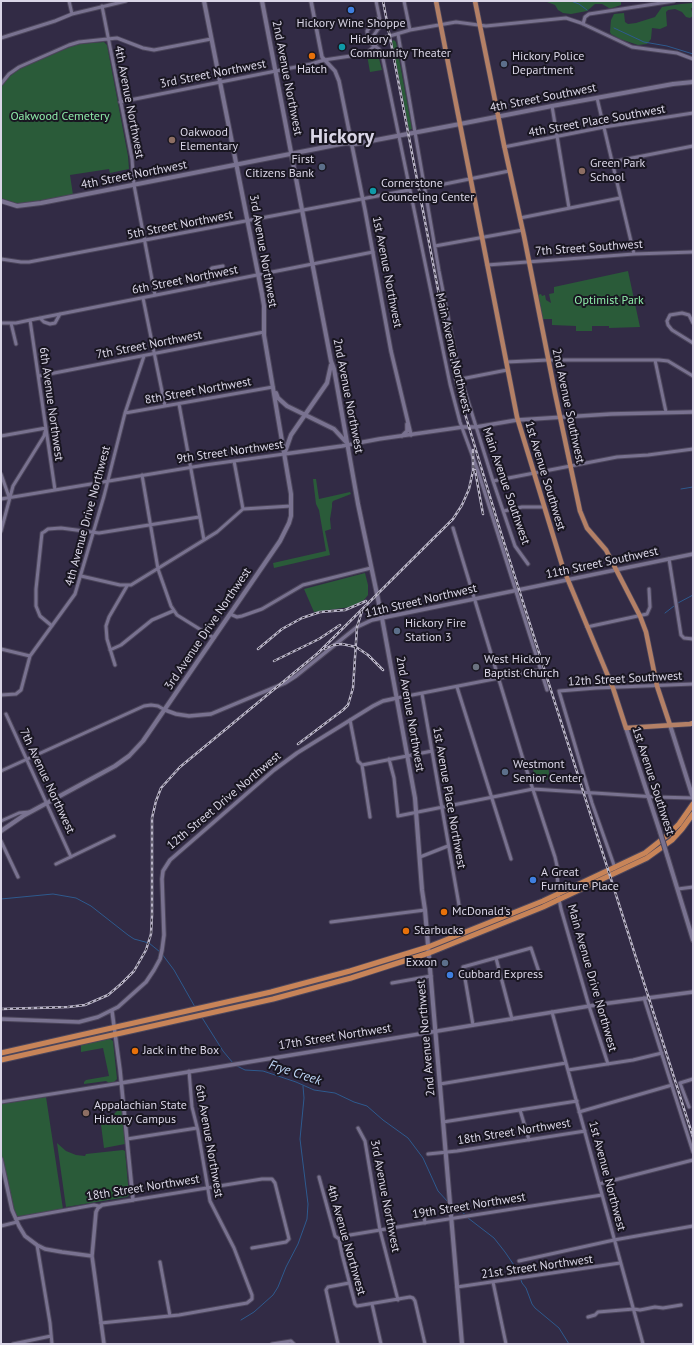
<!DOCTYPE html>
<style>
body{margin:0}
#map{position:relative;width:694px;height:1345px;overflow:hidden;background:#322b45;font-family:"PT Sans",sans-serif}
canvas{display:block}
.frame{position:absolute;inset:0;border:2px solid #dad6e7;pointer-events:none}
</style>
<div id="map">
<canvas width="694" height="1345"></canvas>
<div class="frame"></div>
</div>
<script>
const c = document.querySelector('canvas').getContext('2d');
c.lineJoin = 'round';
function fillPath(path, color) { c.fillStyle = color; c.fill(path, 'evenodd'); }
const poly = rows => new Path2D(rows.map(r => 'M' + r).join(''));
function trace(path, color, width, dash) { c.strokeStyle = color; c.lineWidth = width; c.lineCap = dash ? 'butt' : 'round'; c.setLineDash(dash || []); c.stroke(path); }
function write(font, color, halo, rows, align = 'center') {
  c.font = font + ' "PT Sans",sans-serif'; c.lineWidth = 4; c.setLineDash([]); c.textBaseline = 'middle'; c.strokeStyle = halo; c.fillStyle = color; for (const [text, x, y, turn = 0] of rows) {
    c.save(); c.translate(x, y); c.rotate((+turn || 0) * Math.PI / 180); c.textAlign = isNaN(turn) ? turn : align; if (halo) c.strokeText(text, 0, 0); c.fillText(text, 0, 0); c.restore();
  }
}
fillPath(poly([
 [540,1,621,1,621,5,612,8,609,8,602,4,595,4,587,11,571,14,563,13,558,10,555,5,547,2],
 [693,3,693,8,691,8,693,16,690,18,686,17,682,12,675,9,668,10,666,12,667,26,660,29,652,28,651,39,647,44,638,45,620,39,611,34,610,32,611,20,614,14,624,13,625,22,628,24,636,23,655,17,662,7,681,4],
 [394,40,396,42,412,129,409,130,392,41],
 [104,42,107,45,128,156,129,169,110,173,109,169,70,175,73,195,28,203,14,203,1,198,1,87,9,77,19,69,70,47,79,44],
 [377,51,382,70,370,72,367,55],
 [628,271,640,327,609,328,609,326,592,326,592,331,576,331,576,326,552,325,552,319,542,319,538,295,541,294,542,296,545,295,546,300,551,303,549,294,554,293,554,287],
 [313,479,316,479,319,499,350,492,351,494,333,501,332,503,332,507,330,519,331,529,325,531,330,555,274,568,273,563,326,551,319,510,316,504],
 [365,573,368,585,368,595,364,600,350,607,314,612,304,589],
 [548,766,550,779,536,782,533,769],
 [109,1038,113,1041,117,1079,114,1082,109,1083,106,1081,84,1084,84,1082,86,1080,109,1076,103,1048,81,1052,81,1044],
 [46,1097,63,1209,16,1218,1,1152,1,1104],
 [119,1109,122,1111,125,1144,104,1148,100,1117,114,1114],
 [57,1143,66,1151,76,1155,85,1156,86,1154,123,1150,125,1151,129,1195,127,1197,66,1207]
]), '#2a5b39');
trace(poly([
 [571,1,579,4,587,10],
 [614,28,644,42,667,46,693,54],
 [681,489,693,487],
 [678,603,693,595],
 [665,613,674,606],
 [1,899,53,894,76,898,91,906,128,935,134,939,149,943,160,952],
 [162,954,174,970,195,1007],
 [201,1016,223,1051,233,1063],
 [237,1066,245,1070,263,1071,296,1082,314,1090,335,1093,354,1102,367,1106,383,1120,408,1138,423,1158,438,1191,448,1202],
 [452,1205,466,1215],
 [468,1218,494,1238,505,1252,518,1271,522,1283,526,1288,532,1304,535,1308,559,1328,569,1344],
 [241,1320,254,1312,273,1295,278,1287,286,1267,298,1244,307,1219,308,1204,300,1139,304,1098,303,1086]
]), '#2e5a8e', 1);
const minor = poly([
 [69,1,72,14],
 [404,1,410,30],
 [102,6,132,159,134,185,155,295],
 [379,18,376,19,367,31,368,39,369,42,379,49,382,54,450,384,460,422,478,471,547,690],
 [583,24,585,17,589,14,674,1],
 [398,34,439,271,459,372,493,481,515,546,528,564],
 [1,38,55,21,72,14,126,1],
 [369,42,381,25,376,1],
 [1,84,9,74,19,67,69,45,79,42,117,38,143,48,154,50,211,39],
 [597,98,634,254],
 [120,102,311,64,324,60,364,54,370,50,383,38,410,30,456,22,486,26,566,18,581,23,632,47,677,53,693,59],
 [552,106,569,208],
 [504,147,604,127,693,113],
 [612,162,693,146],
 [425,188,509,171],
 [520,218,620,198],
 [435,246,523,230],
 [1,259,21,262,29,262,409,190],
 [487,265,634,254,693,252],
 [208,284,208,272,212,268,223,266],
 [143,298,165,406],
 [40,318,44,322,50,324,55,323,60,314],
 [30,320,55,490],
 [1,323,16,323,30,320,373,252],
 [11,323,16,344],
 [693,323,689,315,682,313,670,315,667,321,668,325,672,330,693,343],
 [655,360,666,412],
 [506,362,548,360,659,360,668,361,693,376],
 [39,376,264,332],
 [461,379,507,370],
 [179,404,204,540],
 [125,413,273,387],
 [1,436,46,428,44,436,13,486,1,531],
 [234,461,243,509],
 [1,474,9,497],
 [142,475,158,569,171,606,177,615,214,638],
 [493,481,617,457,648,455,693,449],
 [1,499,205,465,284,454],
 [243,509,291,506],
 [504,511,522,507,544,507],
 [453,528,523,759,555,857,557,866,558,894,561,909,589,1006,608,1064],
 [669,559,681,635,684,638,693,639],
 [81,576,120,585,131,585,217,532,243,509],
 [230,614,237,617,242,616,262,609,303,585,371,568],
 [52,626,40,616,36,606,36,589,41,542,42,533,44,532,48,529,61,528,99,533,199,517],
 [587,627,647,614,650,607,649,589],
 [1,649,30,656],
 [110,650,121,645,152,620,173,611],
 [115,665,107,639,106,626,109,617,127,586],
 [457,687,511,859],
 [422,694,459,905],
 [1,695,16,694,21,690,30,656,75,594,104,496,125,413,144,356],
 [397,698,540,670],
 [6,714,71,857],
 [350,720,358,761,362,765,370,817],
 [389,759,394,778,398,816,533,789,656,797,693,798],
 [362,765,432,751],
 [1,771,144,706,151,705,158,706,165,710],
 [1,821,19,813,29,812],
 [1,841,18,877],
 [420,857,448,846],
 [56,864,114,836],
 [615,868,592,803,559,691,596,688,693,684],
 [678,889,693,887],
 [331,922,425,910],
 [496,958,512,1019],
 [392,983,431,976],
 [644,998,693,1152],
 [552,1012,643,1344],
 [473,1025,463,967,531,948,539,972],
 [568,1070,633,1060,662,1053],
 [440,1084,566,1063],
 [1,1102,121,1083],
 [689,1107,680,1083,693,1079],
 [520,1110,529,1140],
 [579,1112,672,1085],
 [443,1122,577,1101],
 [358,1128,365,1141,380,1230,398,1300],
 [127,1139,197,1128],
 [428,1154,457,1151,585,1131],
 [319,1177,334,1232,335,1236,339,1239,342,1254,355,1304,357,1306,410,1297,413,1298,415,1301,425,1344],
 [599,1184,693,1160],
 [133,1200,262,1179,272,1179,275,1183,289,1239,286,1242,252,1248],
 [423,1209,425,1223],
 [16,1219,94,1205,99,1206],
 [1,1226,17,1222],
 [339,1239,344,1236,410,1225,602,1195],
 [37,1245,50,1323,52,1344],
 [519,1261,614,1240,693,1226],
 [160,1262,170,1316],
 [493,1282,506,1344],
 [457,1287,620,1263],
 [372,1304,381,1344],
 [588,1317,595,1315,598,1312,634,1309,640,1310,655,1307,663,1308,681,1305],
 [101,1323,179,1315,247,1303,252,1299,252,1295,234,1248,210,1201,198,1131,192,1107,189,1071],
 [13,1344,51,1336],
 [272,1344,291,1341,294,1344],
 [338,1344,326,1290,328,1287,349,1283]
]);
const tertiary = poly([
 [311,1,322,57,335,71,339,81,365,210,391,351,411,435],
 [402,436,407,431,407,424],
 [284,454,342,446,379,439,463,427,476,427,517,420,611,414,693,412],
 [165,710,176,714,189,716,211,714,285,683,296,676,357,627,372,620,693,554],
 [1,1019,79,1022,98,1017,118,1007,146,982,154,970,160,959,162,950,164,935,162,879,163,871,170,860,274,770,297,753,373,706,383,701,397,698],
 [121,1083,602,1004,693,992],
 [1,1159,12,1210,19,1226,25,1236,37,1245,45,1249,62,1252,92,1256],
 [104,1344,92,1256,96,1212,98,1208,102,1205,133,1200,120,1070,112,1011]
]);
const secondary = poly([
 [262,1,331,361,334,369,358,504,382,618,415,798,422,890,425,910,462,1344],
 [1,201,17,206,41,203,346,143,355,144,460,124,552,106,673,84,693,82],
 [276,393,278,398,287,406,334,429,346,442],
 [285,452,291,435,327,383,331,365],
 [670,725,693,798],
 [626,728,660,832],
 [1,831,23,816,115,766,129,756,143,741,280,541,289,523,291,516,291,494,264,335,264,306,262,294,204,1],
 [667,855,693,940]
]);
const primary = poly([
 [436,1,517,417,563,568,613,688,626,728,690,724,693,723],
 [475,1,504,145,524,236,555,393,580,511,587,528,606,550,640,616,646,632,657,686,670,725]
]);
const trunk = poly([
 [1,1053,271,992,350,971,428,947,543,901,645,853,669,834,679,824,693,804],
 [1,1060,273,999,351,978,429,953,543,907,647,858,672,840,682,829,693,814]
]);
trace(minor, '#4c465b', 5);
trace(tertiary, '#4c465b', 5.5);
trace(secondary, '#4c465b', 6);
trace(primary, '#4c465b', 6);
trace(trunk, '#4c465b', 7);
trace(minor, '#797290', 3);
trace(tertiary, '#797290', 3.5);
trace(secondary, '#797290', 4);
trace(primary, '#b48066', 4.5);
trace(trunk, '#c88458', 5);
const rail = poly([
 [383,1,456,384,501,533,693,1137],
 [475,470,483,514],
 [258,649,282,629,302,618,320,612,345,610,366,601],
 [325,649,333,645,342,644,356,647,368,655,383,670],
 [274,661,319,639,340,625],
 [298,744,343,710,348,705,353,688,357,627,362,611],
 [1,1009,68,1007,85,1005,108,995,121,984,134,971,146,950,151,934,152,915,152,818,156,801,161,788,180,767,318,653,453,519,462,505,469,489,473,471,473,450]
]);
trace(rail, '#b9b4c7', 2.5);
trace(rail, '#191621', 1, [3]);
const secondaryBridge = poly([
 [660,832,667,855]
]);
trace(secondaryBridge, '#4c465b', 6, []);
trace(secondaryBridge, '#797290', 4);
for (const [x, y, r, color] of [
 [351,10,4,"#3f7fe0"],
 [342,47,4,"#0f9aa8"],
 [312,56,4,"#e8710a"],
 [504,64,4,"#5c6f8a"],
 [172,140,4,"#8d6e63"],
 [322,167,4,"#5c6f8a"],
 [582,171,4,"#8d6e63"],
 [373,191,4,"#0f9aa8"],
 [397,631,4,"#5c6f8a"],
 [476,667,4,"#6b7280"],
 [505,772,4,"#5c6f8a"],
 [533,880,4,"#3f7fe0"],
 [444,912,4,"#e8710a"],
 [406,931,4,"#e8710a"],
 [445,963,4,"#5c6f8a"],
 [450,975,4,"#3f7fe0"],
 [135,1051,4,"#e8710a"],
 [86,1113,4,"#8d6e63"]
]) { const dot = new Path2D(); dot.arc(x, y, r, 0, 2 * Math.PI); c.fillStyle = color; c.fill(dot); trace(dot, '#191621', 1.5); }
write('12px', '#dad6e7', '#191621', [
 ["Hickory Wine Shoppe",351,24,"center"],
 ["Hickory",350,40],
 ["Community Theater",350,54],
 ["Hickory Police",512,57],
 ["Department",512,71],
 ["Hatch",312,70,"center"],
 ["Oakwood",180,133],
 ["Elementary",180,147],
 ["First",314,160,"right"],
 ["Citizens Bank",314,174,"right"],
 ["Green Park",590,164],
 ["School",590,178],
 ["Cornerstone",381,184],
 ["Counceling Center",381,198],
 ["Hickory Fire",405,624],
 ["Station 3",405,638],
 ["West Hickory",484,660],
 ["Baptist Church",484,674],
 ["Westmont",513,765],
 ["Senior Center",513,779],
 ["A Great",541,873],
 ["Furniture Place",541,887],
 ["McDonald's",452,912],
 ["Starbucks",414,931],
 ["Exxon",437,963,"right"],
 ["Cubbard Express",458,975],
 ["Jack in the Box",143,1051],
 ["Appalachian State",94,1106],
 ["Hickory Campus",94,1120]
], 'left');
write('12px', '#dad6e7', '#191621', [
 ["3rd Street Northwest",213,74,-11],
 ["2nd Avenue Northwest",287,78,79],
 ["4th Street Southwest",543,98,-11],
 ["4th Avenue Northwest",129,102,79],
 ["4th Street Place Southwest",597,121,-10],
 ["4th Street Northwest",134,175,-11],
 ["5th Street Northwest",180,225,-11],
 ["7th Street Southwest",589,248,-4],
 ["3rd Avenue Northwest",263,251,80],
 ["1st Avenue Northwest",387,272,79],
 ["6th Street Northwest",185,280,-11],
 ["7th Street Northwest",149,345,-11],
 ["Main Avenue Northwest",453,353,77],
 ["8th Street Northwest",198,391,-10],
 ["2nd Avenue Northwest",348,396,79],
 ["6th Avenue Northwest",51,404,82],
 ["2nd Avenue Southwest",568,406,78],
 ["9th Street Northwest",230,452,-8],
 ["1st Avenue Southwest",545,476,73],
 ["Main Avenue Southwest",506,486,71],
 ["4th Avenue Drive Northwest",88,516,-75],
 ["11th Street Southwest",602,563,-12],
 ["11th Street Northwest",421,601,-13],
 ["3rd Avenue Drive Northwest",208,629,-56],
 ["12th Street Southwest",625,679,-3],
 ["2nd Avenue Northwest",410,714,80],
 ["7th Avenue Northwest",47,781,65],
 ["1st Avenue Southwest",653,781,72],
 ["1st Avenue Place Northwest",449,798,80],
 ["12th Street Drive Northwest",224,801,-40],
 ["Main Avenue Drive Northwest",592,978,74],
 ["17th Street Northwest",335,1037,-9],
 ["2nd Avenue Northwest",426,1038,-95],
 ["18th Street Northwest",514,1132,-9],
 ["6th Avenue Northwest",209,1141,80],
 ["1st Avenue Northwest",607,1176,75],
 ["18th Street Northwest",143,1188,-9],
 ["3rd Avenue Northwest",385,1196,79],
 ["19th Street Northwest",469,1206,-9],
 ["4th Avenue Northwest",346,1240,74],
 ["21st Street Northwest",537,1267,-8]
]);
write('12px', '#8eeba9', '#191621', [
 ["Oakwood Cemetery",60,117],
 ["Optimist Park",609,301]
]);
write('italic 13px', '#bfd8f8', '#191621', [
 ["Frye Creek",295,1073,18]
]);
write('bold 20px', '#dad6e7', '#191621', [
 ["Hickory",342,137]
]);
</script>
